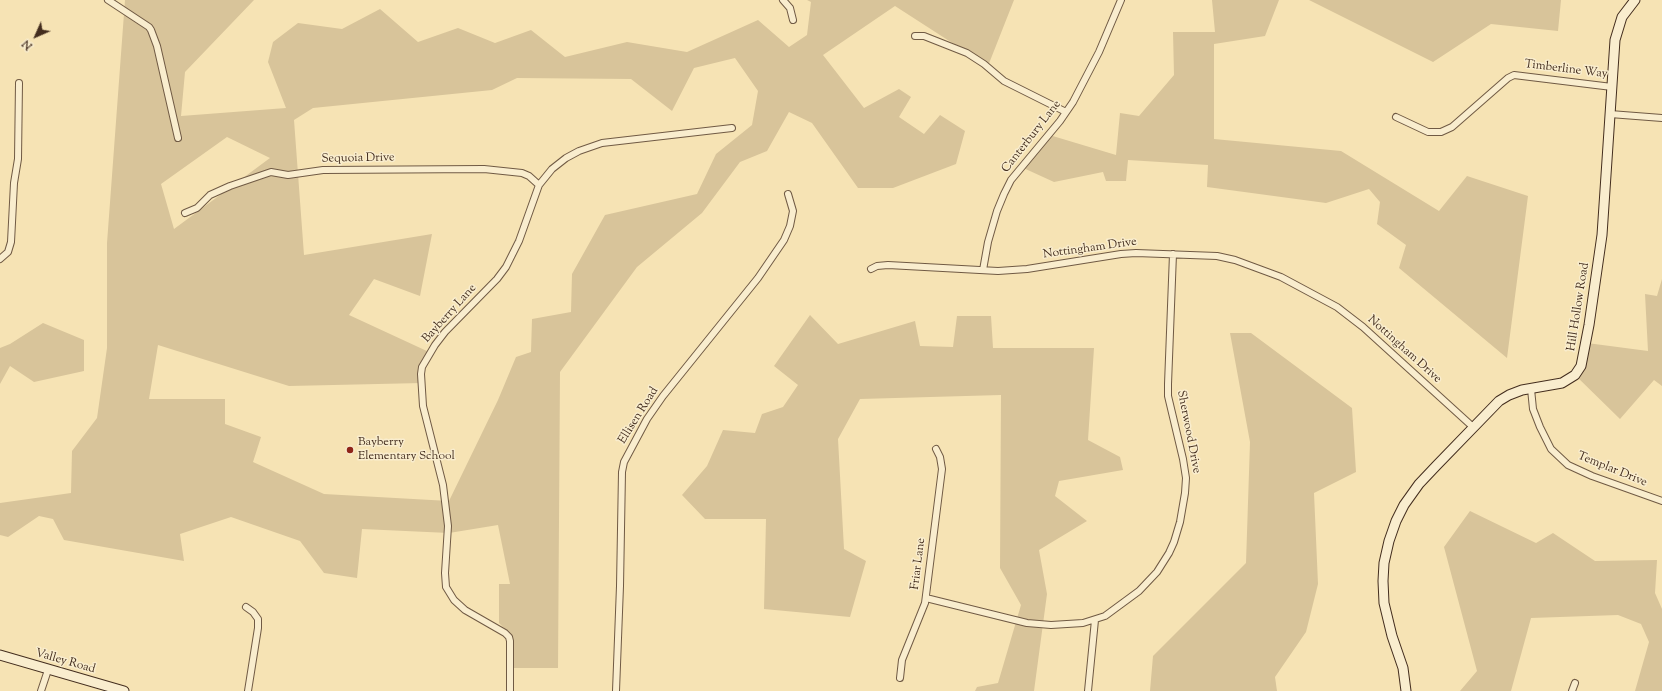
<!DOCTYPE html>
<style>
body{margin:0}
#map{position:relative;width:1662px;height:691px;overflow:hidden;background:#f6e3b4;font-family:"Sorts Mill Goudy",serif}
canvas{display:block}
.north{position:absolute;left:16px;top:16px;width:40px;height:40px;-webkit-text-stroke:3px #f9edce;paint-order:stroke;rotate:225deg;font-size:11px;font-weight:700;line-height:16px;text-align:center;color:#432d1e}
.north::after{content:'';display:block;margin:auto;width:14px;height:18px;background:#432d1e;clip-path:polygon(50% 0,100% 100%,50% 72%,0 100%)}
</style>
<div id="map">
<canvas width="1662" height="691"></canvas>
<div class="north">N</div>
</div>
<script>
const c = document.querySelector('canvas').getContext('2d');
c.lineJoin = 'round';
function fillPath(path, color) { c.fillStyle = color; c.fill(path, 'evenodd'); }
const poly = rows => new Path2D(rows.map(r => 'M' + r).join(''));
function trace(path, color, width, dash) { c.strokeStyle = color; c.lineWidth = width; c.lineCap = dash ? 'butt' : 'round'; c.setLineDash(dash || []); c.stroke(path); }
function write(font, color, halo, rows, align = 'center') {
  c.font = font + ' "Sorts Mill Goudy",serif'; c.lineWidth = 3; c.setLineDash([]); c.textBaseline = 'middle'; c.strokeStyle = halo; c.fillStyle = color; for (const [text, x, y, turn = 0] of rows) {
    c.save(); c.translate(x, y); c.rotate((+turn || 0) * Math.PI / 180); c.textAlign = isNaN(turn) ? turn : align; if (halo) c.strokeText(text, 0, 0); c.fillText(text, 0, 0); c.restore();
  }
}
fillPath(poly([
 [125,0,254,0,185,72,181,116,286,108,268,62,273,42,298,23,342,29,380,9,418,42,458,28,495,43,531,30,565,57,627,42,687,52,758,20,789,47,807,35,811,2,807,0,1014,0,988,66,895,6,823,55,864,108,899,89,911,97,899,117,924,134,940,115,965,131,956,164,893,188,858,188,812,123,789,112,767,151,740,162,702,213,637,267,560,372,558,668,514,668,513,637,499,623,499,584,510,584,498,525,449,533,362,529,357,578,324,573,300,541,231,517,180,534,184,561,64,540,53,519,39,516,8,537,0,535,0,503,71,493,72,451,97,418,107,348,107,243],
 [735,58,758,91,752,125,716,154,697,194,605,215,572,274,571,312,532,319,531,352,516,357,498,400,449,501,324,494,253,462,261,437,225,424,225,399,149,399,158,345,289,386,422,383,429,352,349,315,374,279,420,296,432,234,304,255,294,120,313,108,492,90,517,78,631,79,672,111,694,68],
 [227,137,270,158,174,229,161,184],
 [1212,0,1279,0,1265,36,1214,44,1214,139,1341,151,1439,211,1467,176,1528,196,1507,358,1399,268,1406,245,1377,224,1380,202,1369,189,1326,203,1207,187,1208,165,1128,160,1126,181,1106,181,1103,172,1054,182,1019,166,1046,134,1116,155,1120,113,1139,116,1174,75,1173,32,1215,32],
 [1309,0,1561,0,1558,31,1491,24,1433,62],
 [1662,279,1662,386,1654,380,1620,419,1574,374,1587,343,1648,351,1645,294,1657,296],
 [810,315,838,344,915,321,920,346,953,347,957,316,991,316,993,348,1094,348,1088,440,1120,457,1123,470,1059,481,1055,496,1087,521,1039,550,1047,594,1034,691,975,691,977,687,998,683,1021,605,1000,568,1001,395,860,399,838,439,844,549,866,561,850,617,764,609,766,519,705,519,682,495,707,466,723,430,755,433,762,414,783,407,798,385,774,366],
 [43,323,84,340,84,371,34,382,10,366,0,384,0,348,10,344],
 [1230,333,1251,333,1352,408,1356,472,1314,493,1318,584,1306,632,1275,677,1277,691,1150,691,1153,656,1246,563,1250,442],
 [1470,511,1536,543,1553,533,1595,561,1657,560,1655,593,1662,609,1662,691,1635,691,1649,642,1641,624,1618,615,1531,618,1511,691,1460,691,1477,671,1444,547]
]), '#d8c49a');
const street = poly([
 [108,0,149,27,151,30,157,46,178,138],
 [783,0,790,8,793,20],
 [915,36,924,36,967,53,984,64,1004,81,1066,112],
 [1610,114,1662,118],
 [1396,117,1428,132,1441,132,1452,127,1508,78,1514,75,1612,87],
 [185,213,197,208,210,195,230,186,271,172,288,175,323,170,484,169,522,173,529,176,539,185],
 [0,259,8,252,11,242,14,183,18,159,19,83],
 [871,269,877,266,888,265,998,271,1027,269,1121,254,1136,253,1217,256,1235,260,1281,277,1337,307,1363,327,1473,427],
 [983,270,988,242,997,211,1004,194,1011,180,1060,121,1073,102,1099,52,1121,0],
 [1531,389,1533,409,1540,427,1551,449,1568,465,1592,476,1662,501],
 [926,598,1027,623,1051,625,1083,623,1105,616,1139,591,1157,572,1169,553,1174,542,1180,522,1185,493,1186,478,1183,459,1168,396,1168,384,1173,254],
 [246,607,253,612,258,619,258,628,248,691],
 [900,678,902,660,925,603,942,469,940,457,936,449],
 [41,691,48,670],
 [510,691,510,641,509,637,505,633,465,610,454,600,446,587,445,573,448,526,443,485,423,406,421,374,422,367,435,345,445,332,497,279,506,267,519,241,539,185,552,169,566,158,579,151,602,143,732,128],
 [616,691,620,586,622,472,624,462,647,419,663,396,758,278,784,240,790,226,793,211,788,194],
 [1088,691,1095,620],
 [1572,691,1575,683]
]);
const secondary = poly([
 [0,655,124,691],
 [1406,691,1403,668,1392,636,1384,603,1383,581,1384,563,1389,541,1396,521,1404,505,1419,484,1436,466,1499,401,1509,395,1522,390,1562,383,1575,375,1581,366,1589,325,1602,235,1615,40,1622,17,1635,0]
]);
trace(street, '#705a44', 8);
trace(secondary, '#432d1e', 11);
trace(street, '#f9edce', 6);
trace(secondary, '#f9edce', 9);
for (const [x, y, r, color] of [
 [350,450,4,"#8f2418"]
]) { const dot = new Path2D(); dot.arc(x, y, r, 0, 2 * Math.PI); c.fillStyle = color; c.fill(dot); trace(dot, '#f9edce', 1.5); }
write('12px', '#432d1e', '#f9edce', [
 ["Timberline Way",1566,70,7],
 ["Canterbury Lane",1032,137,-52],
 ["Sequoia Drive",358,159,-1],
 ["Nottingham Drive",1090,249,-8],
 ["Hill Hollow Road",1579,307,-81],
 ["Bayberry Lane",450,314,-48],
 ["Nottingham Drive",1404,350,42],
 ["Ellisen Road",639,416,-58],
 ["Sherwood Drive",1188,432,79],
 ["Templar Drive",1612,470,22],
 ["Friar Lane",919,564,-83],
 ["Valley Road",65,662,16]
]);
write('12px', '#432d1e', '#f9edce', [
 ["Bayberry",358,443],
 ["Elementary School",358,457]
], 'left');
</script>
